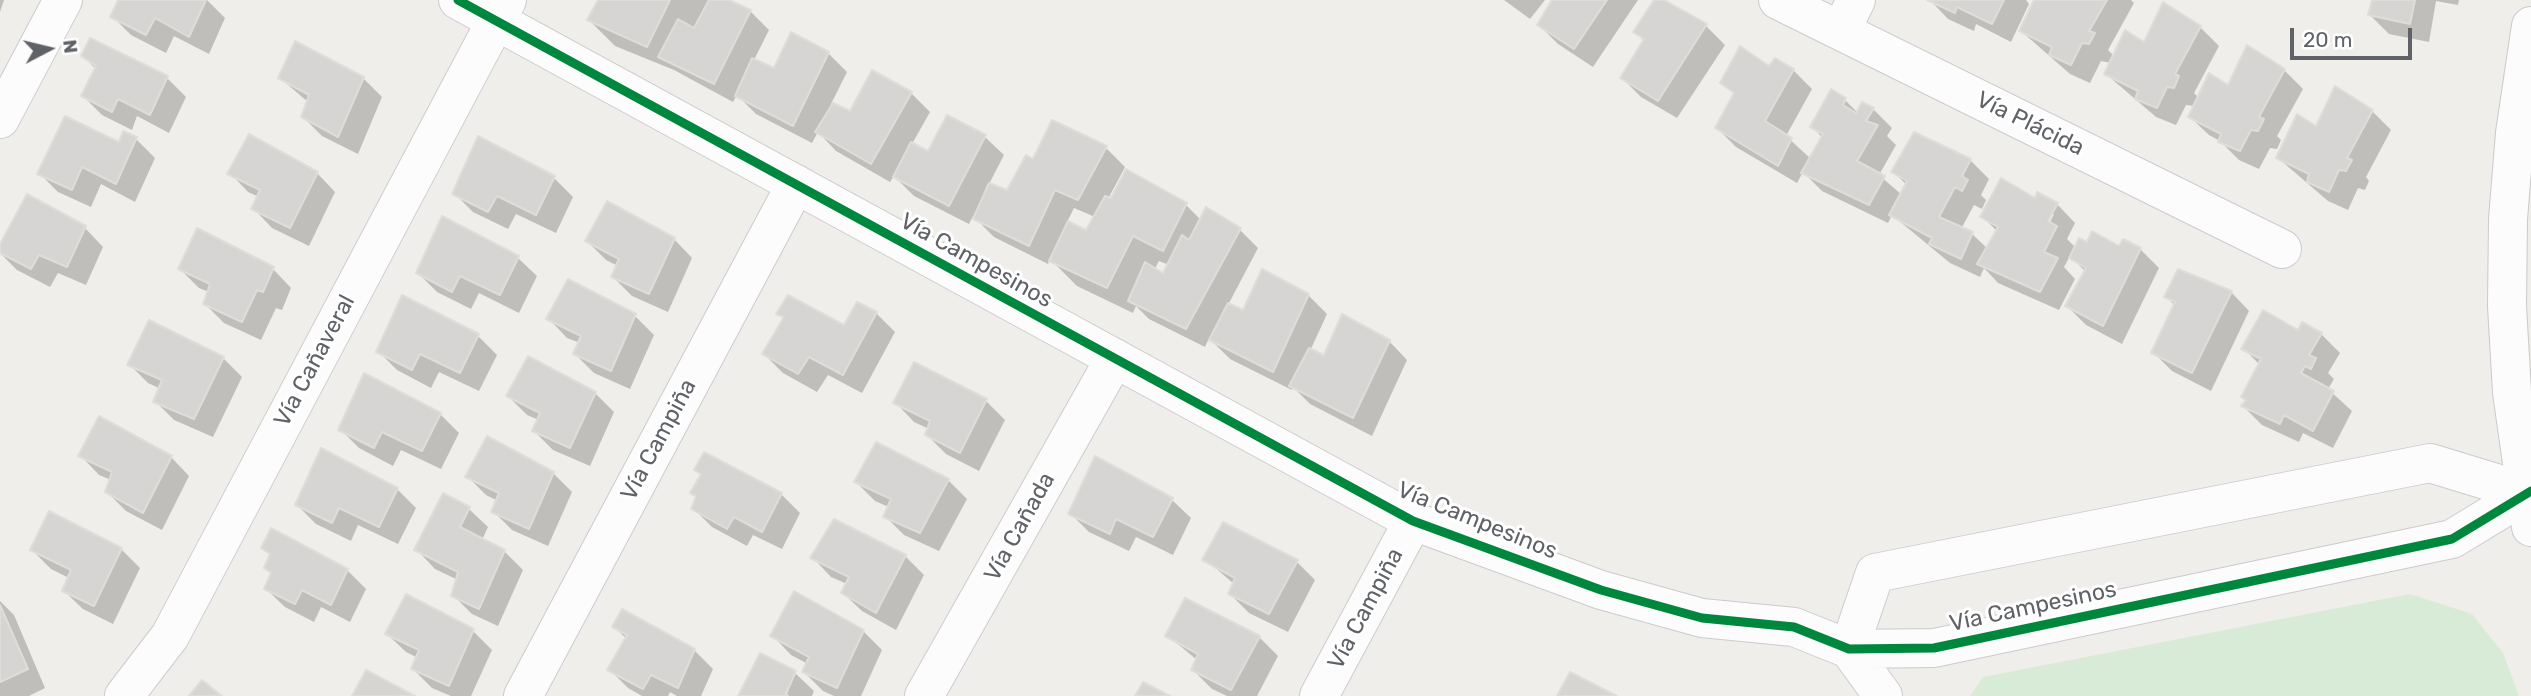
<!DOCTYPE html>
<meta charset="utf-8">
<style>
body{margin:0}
#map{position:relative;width:2531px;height:696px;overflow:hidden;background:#efeeea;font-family:Rubik,sans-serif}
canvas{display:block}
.north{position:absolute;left:14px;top:14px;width:70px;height:70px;-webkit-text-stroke:5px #fff;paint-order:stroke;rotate:83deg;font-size:19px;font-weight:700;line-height:28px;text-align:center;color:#5f6368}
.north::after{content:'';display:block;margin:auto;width:24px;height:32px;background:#5f6368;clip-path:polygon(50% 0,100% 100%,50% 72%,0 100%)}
.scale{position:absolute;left:2290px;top:28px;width:122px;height:32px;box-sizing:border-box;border:4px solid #5f6368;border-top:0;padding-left:9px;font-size:21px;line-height:24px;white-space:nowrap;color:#5f6368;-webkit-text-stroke:5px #fff;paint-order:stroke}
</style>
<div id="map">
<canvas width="2531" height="696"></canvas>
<div class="north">N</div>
<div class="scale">20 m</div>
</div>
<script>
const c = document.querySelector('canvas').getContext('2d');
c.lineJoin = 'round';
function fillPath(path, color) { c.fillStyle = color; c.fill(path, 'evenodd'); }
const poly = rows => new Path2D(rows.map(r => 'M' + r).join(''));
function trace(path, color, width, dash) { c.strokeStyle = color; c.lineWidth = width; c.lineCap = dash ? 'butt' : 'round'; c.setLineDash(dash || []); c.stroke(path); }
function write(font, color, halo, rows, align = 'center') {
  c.font = font + ' Rubik,sans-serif'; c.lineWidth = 6; c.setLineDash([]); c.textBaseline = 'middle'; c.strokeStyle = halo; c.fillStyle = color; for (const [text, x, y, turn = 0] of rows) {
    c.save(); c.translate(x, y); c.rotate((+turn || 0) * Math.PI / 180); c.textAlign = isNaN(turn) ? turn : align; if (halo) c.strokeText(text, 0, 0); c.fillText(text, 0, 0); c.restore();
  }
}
fillPath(poly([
 [2410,594,2472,614,2503,653,2519,696,1970,696,1983,677]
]), '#d8ebd6');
fillPath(poly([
 [0,0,4,0,0,12],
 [118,0,207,0,225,18,209,54,174,36,166,53,131,35,112,16],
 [600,0,725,0,750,11,769,30,754,60,775,71,828,53,847,72,831,104,851,113,911,93,930,112,912,144,929,153,985,137,1004,155,989,184,1007,193,1034,162,1106,148,1125,167,1108,199,1186,205,1201,220,1239,229,1258,248,1228,305,1244,313,1308,295,1327,314,1310,351,1325,358,1389,341,1407,360,1372,436,1310,404,1293,387,1292,390,1230,359,1209,338,1205,347,1149,319,1136,306,1133,313,1077,286,1050,259,1048,264,994,237,973,216,969,224,914,196,894,176,890,182,836,151,818,132,812,143,756,114,737,95,733,102,674,70,615,46,589,20],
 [1074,208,1095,217,1087,232,1067,222],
 [1159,261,1169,265,1164,275,1154,270],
 [1504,0,1545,0,1530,19],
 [1554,0,1638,0,1593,67,1558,44,1539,25],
 [1656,0,1706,26,1725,45,1677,118,1641,97,1622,78,1645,42,1635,32],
 [1930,0,2026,0,2029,4,2011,42,1976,24,1974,31,1948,19],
 [2036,0,2131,0,2134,3,2108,50,2114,56,2200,27,2219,46,2194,93,2199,98,2284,70,2303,89,2277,136,2281,140,2277,149,2270,148,2259,169,2239,160,2220,141,2209,135,2190,117,2195,106,2186,105,2176,125,2156,117,2106,74,2111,63,2101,61,2090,83,2070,74,2021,31],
 [2374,0,2459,0,2458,5,2436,1,2429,42,2389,34,2370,15],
 [83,56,167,78,186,97,169,133,137,116,132,130,102,115,83,96,96,69],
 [1775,61,1793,70,1812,89,1786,136,1811,159,1823,138,1812,127,1845,100,1858,113,1873,109,1892,128,1887,136,1896,145,1879,175,1902,195,1907,185,1893,172,1914,134,1970,160,1989,179,1981,195,1986,200,1982,209,1974,205,1961,229,1972,234,1988,249,1997,231,1983,217,2035,201,2057,204,2075,223,2067,239,2076,248,2088,244,2140,249,2159,268,2122,344,2086,325,2067,306,2086,272,2070,256,2064,267,2075,279,2059,310,1998,283,1984,268,1980,277,1950,263,1892,215,1888,223,1822,191,1803,172,1797,183,1736,147,1717,128,1735,95,1722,82,1770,69],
 [2050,214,2054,214,2046,230,2043,228],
 [280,78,363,78,382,97,358,154,322,136,303,117,308,102],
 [2372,111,2391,130,2366,177,2369,181,2365,190,2358,188,2348,210,2328,201,2278,158,2317,128],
 [124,133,136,139,155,158,135,202,101,184,91,207,58,192,39,173,120,144],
 [479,139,554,178,573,197,556,233,516,214,508,229,473,212,454,193],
 [230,173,317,173,335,192,309,246,272,228,254,209,259,197,248,192],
 [85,228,103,247,86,285,58,273,50,287,17,270,0,253,0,248],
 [674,239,692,258,668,312,632,296,613,277,618,266,606,260,587,241],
 [518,258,537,276,519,313,479,293,471,309,437,292,418,273],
 [180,269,273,269,291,288,282,310,276,308,261,340,224,323,205,304,209,292,199,288],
 [569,281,635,316,654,335,630,389,594,373,575,354,580,343,567,338,549,319],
 [2231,292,2249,311,2211,391,2172,371,2153,352,2175,306,2166,296],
 [779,313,845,328,876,313,895,332,862,393,828,375,817,392,783,373,764,354,784,319],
 [2303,324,2321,334,2340,353,2328,373,2334,379,2328,389,2352,411,2333,448,2303,433,2299,442,2262,425,2243,406,2260,365,2244,349,2298,332],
 [478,336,497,355,479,391,439,372,431,388,397,370,378,351],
 [223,358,242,377,213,437,174,420,155,401,161,389,148,383,129,364],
 [595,393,614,412,590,466,553,450,534,431,539,420,527,415,508,396],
 [986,401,1005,420,979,471,946,454,927,435,929,429,914,422,896,403],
 [440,414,459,433,441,469,401,450,393,466,359,448,340,429],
 [487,439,553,473,572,492,548,546,512,530,493,511,498,501,486,495,467,476],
 [81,456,171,457,189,476,162,530,126,511,107,492,111,480,99,475],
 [696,470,781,494,800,513,782,549,753,535,747,546,712,527,693,508,697,498,692,493,702,476],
 [948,480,967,499,939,551,904,535,885,516,889,507,875,501,856,482],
 [397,489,416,508,398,544,358,525,351,541,316,524,297,505],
 [444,495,469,509,488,527,482,540,504,551,523,570,498,626,472,614,453,595,458,580,435,569,417,550],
 [1172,500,1191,518,1173,555,1136,537,1129,551,1089,532,1070,513],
 [263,547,347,570,366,589,350,622,321,607,314,622,285,607,266,589,272,574,266,568,271,555],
 [121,549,140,568,113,624,83,609,64,591,69,578,51,569,32,550],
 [905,556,924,575,896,630,862,611,843,593,847,584,831,577,813,558],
 [1205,559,1297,562,1315,580,1288,632,1249,613,1230,594,1234,584],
 [407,596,473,631,492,650,471,696,451,696,432,688,413,669,418,658,406,652,387,634],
 [0,601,14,615,45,688,29,696,0,696],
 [614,627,694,650,713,669,701,696,677,696,670,692,668,696,642,696,628,688,609,669,627,639],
 [863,631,882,650,861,696,834,696,823,691,804,672,808,664,791,655,773,636],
 [1167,635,1259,637,1278,656,1257,696,1227,696,1212,689,1193,670,1197,660],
 [761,656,795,673,814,691,812,696,740,696]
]), '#0003');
const building = poly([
 [118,0,206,0,189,37,155,18,146,35,110,17,118,0],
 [598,0,670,0,647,47,587,20,598,0],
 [709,0,729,0,751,10,714,84,658,57,678,19,694,28,709,0],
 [1552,0,1607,0,1574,49,1537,25,1552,0],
 [1654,0,1664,0,1707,24,1658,101,1620,78,1644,39,1633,32,1654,0],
 [1927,0,2004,0,1992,24,1957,7,1955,13,1927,0],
 [2034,0,2107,0,2089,31,2095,33,2089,44,2082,43,2071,65,2049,55,2052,47,2019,31,2034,0],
 [2372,0,2415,0,2410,24,2368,15,2372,0],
 [2163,2,2201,26,2175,74,2179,76,2174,88,2167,87,2157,108,2135,99,2138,91,2104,74,2125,30,2144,42,2163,2],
 [791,32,829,52,793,126,735,96,752,58,774,68,791,32],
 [90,38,168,76,150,115,118,99,112,112,81,96,96,66,81,56,90,38],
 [295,41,364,77,338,137,301,117,309,95,278,78,295,41],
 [2247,45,2285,69,2259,117,2264,119,2258,131,2251,130,2240,151,2218,142,2221,134,2188,117,2209,73,2228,85,2247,45],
 [1740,46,1769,66,1775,58,1794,69,1765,121,1792,138,1778,166,1715,128,1734,93,1720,83,1740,46],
 [872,70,912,92,871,164,815,132,833,103,850,111,872,70],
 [2335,86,2373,110,2347,158,2352,160,2346,171,2339,170,2329,192,2307,182,2309,174,2276,158,2297,114,2316,126,2335,86],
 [1831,89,1846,98,1843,105,1856,113,1862,102,1874,108,1866,121,1878,125,1857,161,1885,176,1869,205,1801,173,1823,134,1810,127,1831,89],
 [947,115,986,135,949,206,893,177,911,142,928,151,947,115],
 [65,116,119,142,123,131,137,137,116,184,82,167,72,190,37,174,65,116],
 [1052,120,1107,146,1078,200,1055,190,1029,246,973,219,989,183,1007,190,1026,155,1033,159,1052,120],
 [1914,132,1971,159,1962,176,1968,180,1962,191,1955,187,1939,217,1973,232,1961,259,1929,244,1932,238,1889,215,1907,181,1891,172,1914,132],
 [249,134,318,172,290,228,251,209,260,190,227,174,249,134],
 [478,136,555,176,536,215,497,196,488,212,452,194,478,136],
 [1126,169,1187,203,1163,251,1133,236,1107,288,1049,261,1068,221,1086,230,1105,196,1111,198,1126,169],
 [2001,178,2035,198,2037,192,2058,203,2048,221,2057,226,2044,252,2058,258,2040,292,1977,264,1998,227,1980,217,2001,178],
 [27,194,86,226,67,267,39,255,31,269,0,253,0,244,27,194],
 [607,201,675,238,649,294,611,277,619,259,585,241,607,201],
 [1206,207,1241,228,1186,329,1128,301,1145,262,1163,273,1182,235,1189,240,1206,207],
 [442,216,519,256,500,295,460,276,452,292,416,273,442,216],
 [197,228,274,267,263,292,257,290,242,322,203,304,210,284,178,269,197,228],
 [2092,231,2119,246,2123,239,2141,248,2103,326,2065,306,2086,268,2069,258,2079,238,2087,242,2092,231],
 [1262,269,1309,294,1273,372,1209,340,1228,303,1243,310,1262,269],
 [2178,269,2232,291,2192,373,2151,353,2175,302,2164,297,2178,269],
 [568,279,636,314,611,371,573,354,581,336,546,319,568,279],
 [402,295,479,334,460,373,420,354,412,370,376,352,402,295],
 [788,295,844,325,857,302,877,312,843,375,809,357,798,374,762,354,784,317,776,314,788,295],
 [2263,310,2298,330,2302,322,2322,333,2309,355,2316,358,2311,369,2305,366,2301,373,2334,391,2313,431,2284,415,2280,424,2241,406,2246,400,2241,397,2261,359,2241,349,2263,310],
 [1342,314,1390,340,1353,418,1289,386,1309,348,1324,355,1342,314],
 [149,320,224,357,194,419,153,402,162,380,127,365,149,320],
 [528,356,596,392,570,448,532,431,540,413,506,396,528,356],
 [914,362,987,399,960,453,925,435,930,421,893,403,914,362],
 [364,373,441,413,422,451,382,432,374,448,338,430,364,373],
 [99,416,172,456,143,513,105,492,112,472,78,456,99,416],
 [487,436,554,472,529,529,491,512,499,493,465,477,487,436],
 [876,442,949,479,920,533,883,517,891,499,854,482,876,442],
 [321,448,398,488,379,527,339,508,332,523,295,505,321,448],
 [704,452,782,493,762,532,734,517,727,529,691,509,696,496,690,493,701,474,694,470,704,452],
 [1095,456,1173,498,1153,537,1116,519,1110,534,1068,514,1095,456],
 [443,493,470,507,460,527,505,550,479,609,451,596,458,572,414,550,443,493],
 [49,511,122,548,94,606,62,591,71,570,30,550,49,511],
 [834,519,906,555,876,613,841,593,849,577,810,558,834,519],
 [1223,522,1298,560,1269,614,1228,594,1235,578,1202,560,1223,522],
 [271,528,348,569,331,605,302,590,295,604,264,589,271,573,264,568,270,554,261,548,271,528],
 [794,591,864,630,837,688,802,672,809,657,770,636,794,591],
 [406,594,474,629,449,686,411,669,419,650,385,634,406,594],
 [1185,598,1260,636,1231,690,1191,670,1198,654,1165,636,1185,598],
 [0,605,28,669,0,682,0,605],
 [622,609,695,649,678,688,651,675,643,689,607,670,627,635,612,627,622,609],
 [760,653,796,671,786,694,788,696,738,696,760,653],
 [366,670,415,696,352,696,366,670],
 [1570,672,1617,696,1557,696,1570,672],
 [202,680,222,696,189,696,202,680],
 [1143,682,1170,696,1135,696,1143,682]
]);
fillPath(building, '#d6d5d3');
trace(building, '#deddd9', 2);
const street = poly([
 [458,0,1413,521,1601,590,1702,618,1794,627,1849,649,1934,648,2452,539,2531,491],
 [1778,0,2282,249],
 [1841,31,1856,0],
 [0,119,63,0],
 [1849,649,1875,573,2430,463,2525,492],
 [1849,649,1883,696],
 [124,696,170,636,507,0],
 [523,696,796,184],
 [924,696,1115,358],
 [1319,696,1413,521]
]);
const secondary = poly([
 [2531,26,2515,133,2508,219,2507,306,2512,392,2531,527]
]);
trace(street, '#cbcccc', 40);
trace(secondary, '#cacacb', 40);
trace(street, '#fdfcfc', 38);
trace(secondary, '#fdfcfc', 38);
trace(poly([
 [458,0,1413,521,1601,590,1702,618,1794,627,1849,649,1934,648,2452,539,2531,491]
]), '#00873e', 9);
write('23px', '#5f6368', '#fff', [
 ["Vía Plácida",2030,124,26],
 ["Vía Campesinos",976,261,29],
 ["Vía Cañaveral",315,361,-62],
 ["Vía Campiña",659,440,-62],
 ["Vía Campesinos",1477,521,22],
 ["Vía Cañada",1020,527,-61],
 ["Vía Campesinos",2033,607,-12],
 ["Vía Campiña",1366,609,-62]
]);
</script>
